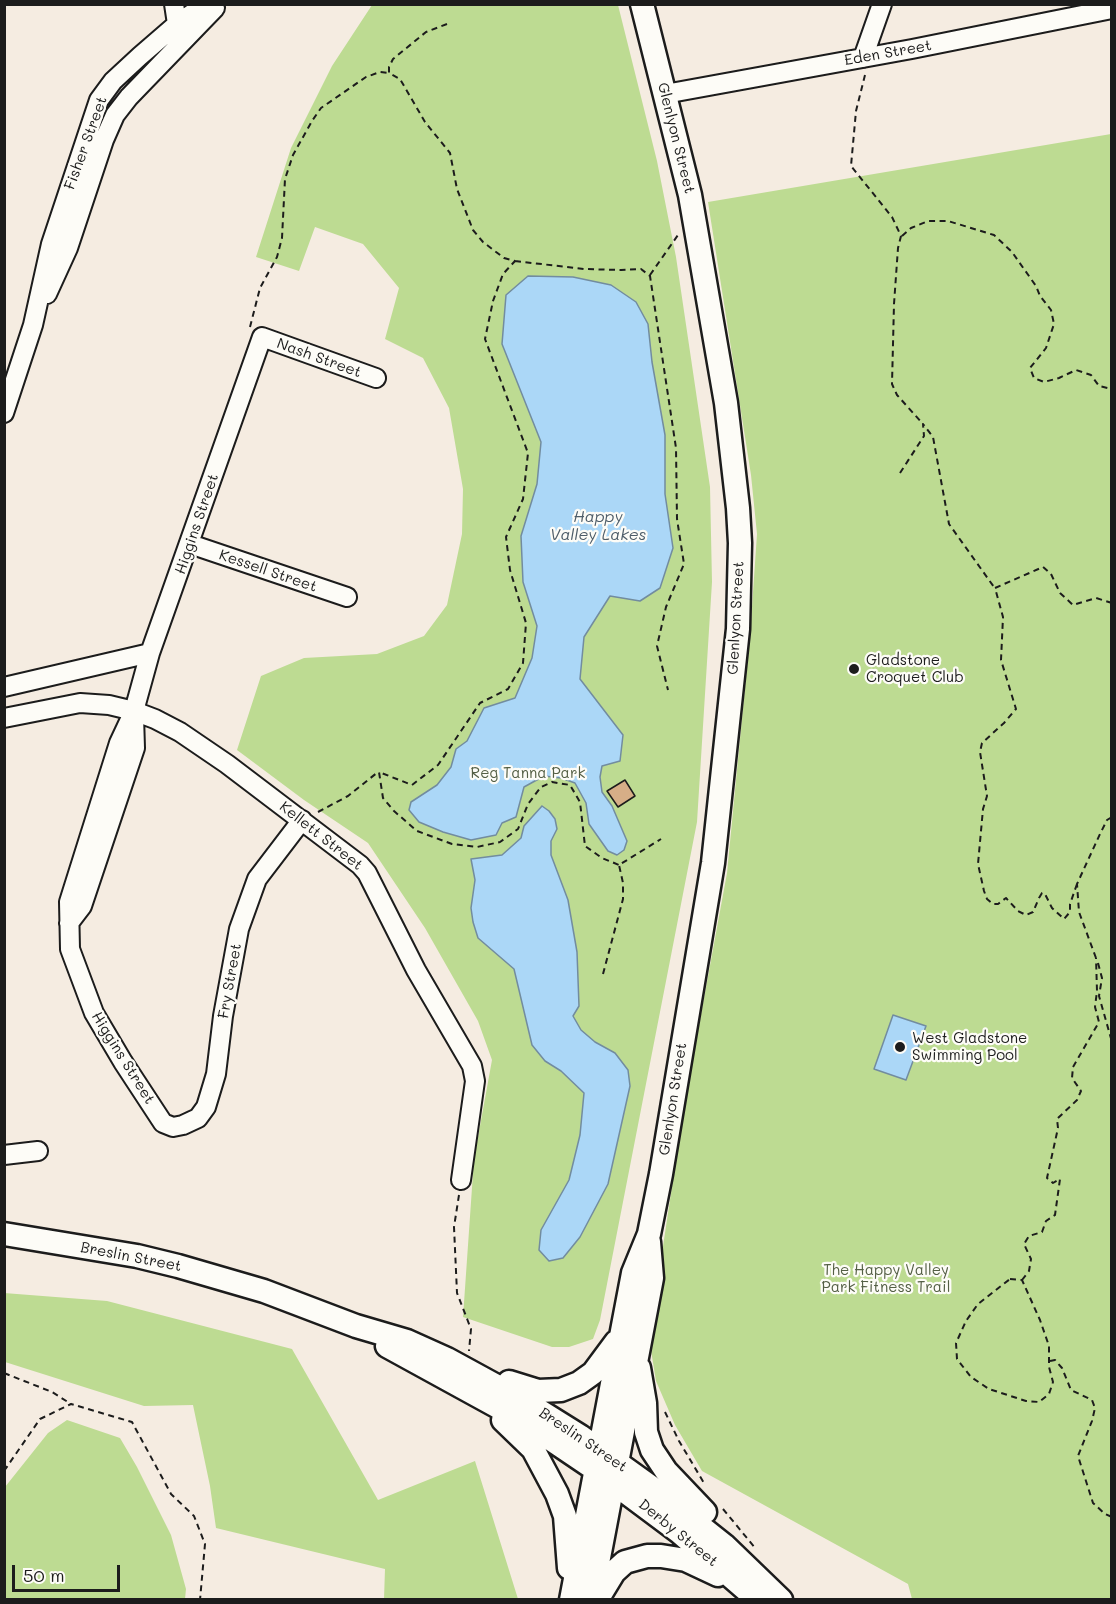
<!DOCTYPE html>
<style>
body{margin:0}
#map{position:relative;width:1116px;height:1604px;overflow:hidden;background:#f5ece1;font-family:Mali,sans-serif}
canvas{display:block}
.frame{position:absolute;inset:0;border:6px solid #1c1c1c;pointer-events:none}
.scale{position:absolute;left:12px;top:1565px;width:108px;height:27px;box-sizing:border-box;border:3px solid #1c1c1c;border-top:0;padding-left:8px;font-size:18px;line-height:21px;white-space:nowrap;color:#1c1c1c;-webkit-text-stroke:4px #fdfcf7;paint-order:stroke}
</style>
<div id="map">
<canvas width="1116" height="1604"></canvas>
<div class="frame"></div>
<div class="scale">50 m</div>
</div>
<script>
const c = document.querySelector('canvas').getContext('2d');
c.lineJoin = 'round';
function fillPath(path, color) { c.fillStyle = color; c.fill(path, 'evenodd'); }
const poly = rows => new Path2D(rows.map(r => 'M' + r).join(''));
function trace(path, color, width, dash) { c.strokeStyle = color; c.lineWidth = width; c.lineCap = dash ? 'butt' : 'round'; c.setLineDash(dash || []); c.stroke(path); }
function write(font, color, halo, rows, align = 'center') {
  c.font = font + ' Mali,sans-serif'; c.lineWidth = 4.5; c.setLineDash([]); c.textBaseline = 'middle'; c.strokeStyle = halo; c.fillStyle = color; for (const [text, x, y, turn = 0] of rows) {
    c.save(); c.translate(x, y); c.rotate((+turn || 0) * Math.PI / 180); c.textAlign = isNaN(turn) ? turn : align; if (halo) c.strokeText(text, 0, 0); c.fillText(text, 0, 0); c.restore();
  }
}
fillPath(poly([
 [372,5,618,5,657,161,676,257,710,487,712,582,697,822,600,1320,593,1339,569,1347,552,1347,463,1317,474,1159,492,1060,478,1021,425,928,368,843,304,800,237,750,261,676,304,658,377,654,424,636,447,605,462,534,463,489,449,408,423,358,385,339,399,288,363,244,315,227,299,271,256,257,291,148,332,66],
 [1111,134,1111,1599,912,1599,908,1584,702,1471,675,1425,656,1381,648,1332,657,1286,684,1107,727,873,750,636,757,534,751,475,708,202],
 [4,1293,107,1301,292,1349,378,1500,475,1461,518,1599,384,1599,385,1569,216,1528,210,1486,193,1405,144,1406,5,1362],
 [67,1420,120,1438,137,1467,171,1535,186,1589,185,1599,5,1599,5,1487,48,1433]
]), '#bddb92');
const water = poly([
 [528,276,573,277,611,285,636,302,648,324,652,362,665,435,665,494,673,548,660,588,640,601,610,596,584,637,580,679,623,735,620,761,602,766,600,777,602,792,612,806,627,841,624,850,617,855,608,851,589,824,586,803,575,783,561,778,544,776,524,787,516,817,502,823,496,835,471,840,443,832,419,822,409,810,411,802,437,785,451,767,456,749,467,741,484,708,515,698,532,658,537,626,523,582,521,536,537,484,541,442,502,344,506,295,528,276],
 [542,806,549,811,555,819,557,829,551,841,551,855,568,900,577,952,579,1006,573,1016,581,1030,595,1042,615,1053,628,1070,630,1086,608,1184,580,1237,563,1258,549,1261,539,1250,541,1230,569,1180,580,1135,584,1093,561,1071,545,1061,532,1045,514,969,478,938,473,922,471,908,475,880,471,859,502,855,521,838,524,826,542,806],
 [893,1015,926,1026,906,1080,874,1069,893,1015]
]);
fillPath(water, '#abd7f7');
trace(water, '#728c9f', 1.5);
const building = poly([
 [625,780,635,796,618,807,607,791,625,780]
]);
fillPath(building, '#d6ae87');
trace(building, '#1c1c1c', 1.5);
const minor = poly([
 [174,4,177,24],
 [863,58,882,4],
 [665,94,912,49,1112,9],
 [47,294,68,248,104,140,115,115,129,97,215,8],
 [4,413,33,325,51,244,99,100,113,81,140,56,177,24,206,4],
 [190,544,347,597],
 [4,687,150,653],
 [4,718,80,703,109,705,134,711,155,719,180,732,227,764,360,865,367,873,416,970,472,1066,475,1081,461,1180],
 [302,820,257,879,239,929,223,1016,216,1074,206,1107,198,1118,183,1125,173,1127,163,1123,123,1062,94,1013,70,949,69,902,119,743,134,711,150,653,262,337,376,378],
 [69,923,82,906,135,748,134,716],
 [4,1155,38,1151]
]);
const major = poly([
 [4,1234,137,1256,178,1266,264,1291,356,1326,407,1341,447,1359,524,1401,580,1436,651,1487,724,1545,781,1600],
 [387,1346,522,1420,596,1470,679,1532,758,1600],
 [639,1368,645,1403,646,1432,652,1450,666,1471,705,1512],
 [509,1382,538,1391,561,1390,579,1383,593,1373,616,1342],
 [503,1420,533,1449,557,1494,565,1516,569,1568],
 [571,1600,633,1273,649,1234,661,1174,713,863,738,629,740,543,738,508,726,403,690,195,642,4],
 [591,1600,652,1278,649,1242],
 [597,1600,614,1572,625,1562,647,1556,661,1556,686,1560,718,1575]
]);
trace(minor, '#1c1c1c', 22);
trace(major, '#1c1c1c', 27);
trace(poly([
 [447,24,426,32,393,59,389,67,389,73,400,79,425,122,450,153,457,189,473,230,483,242,504,258,515,261,503,274,493,301,485,339,528,453,523,499,506,537,510,570,526,623,523,663,508,689,480,703,438,765,412,785,379,772,383,798,394,811,417,831,452,844,477,847,500,842,518,829,528,804,541,787,552,782,570,785,580,802,585,846,602,858,619,865],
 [865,75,856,111,851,166,892,217,901,236,898,248,894,304,892,384,897,395,923,424],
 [902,236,911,228,928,221,948,221,994,235,1012,252,1036,286,1040,296,1051,310,1054,324,1046,348,1030,368,1034,378,1044,382,1059,378,1076,370,1091,375,1099,386,1112,389],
 [515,261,584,269,621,270,641,269,650,276,676,448,677,519,684,564,666,607,657,646,668,690],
 [650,275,678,235],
 [250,327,260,288,277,257,282,238,285,179,293,155,312,121,321,108,366,77,380,72,389,73],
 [900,473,924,436,923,424,933,437,949,524,994,587],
 [318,812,348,796,378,772],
 [1077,884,1070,904,1070,912,1064,919,1052,908,1045,894,1042,893,1039,898,1033,912,1026,915,1018,911,1006,898,998,904,993,904,987,899,984,891,978,864,983,809,987,796,980,752,982,743,1004,723,1016,709,1001,660,1003,617,995,588,1043,567,1051,574,1060,593,1073,605,1096,598,1112,603],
 [1096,958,1079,912,1077,884,1100,834,1107,820,1112,817],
 [1098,963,1102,978,1099,996,1112,1042],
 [603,974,623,899,623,883,619,865,661,839],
 [459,1195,454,1227,457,1293,471,1329,469,1351],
 [1010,1279,1022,1280,1040,1320,1049,1346,1049,1367,1053,1382,1049,1394,1039,1402,1026,1401,989,1389,971,1377,957,1359,956,1343,966,1321,978,1304,1010,1279],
 [1022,1280,1029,1271,1031,1259,1024,1244,1029,1236,1042,1232,1046,1221,1055,1215,1060,1179,1053,1183,1047,1178,1058,1128,1057,1119,1077,1100,1081,1091,1072,1078,1073,1067,1099,1022,1095,1007,1097,991,1096,958],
 [1050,1361,1055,1360,1062,1368,1071,1390,1092,1400,1095,1408,1092,1421,1078,1456,1093,1503,1105,1514,1112,1517],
 [4,1373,52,1392,71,1404],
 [665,1412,679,1441,704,1483],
 [4,1471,40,1419,71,1404,132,1422,171,1494,194,1516,205,1544,200,1600],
 [723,1509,756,1549]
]), '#1c1c1c', 2, [6, 4.5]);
trace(minor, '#fdfcf7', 18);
trace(major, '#fdfcf7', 22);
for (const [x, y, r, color] of [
 [854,669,6,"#1c1c1c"],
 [900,1047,6,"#1c1c1c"]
]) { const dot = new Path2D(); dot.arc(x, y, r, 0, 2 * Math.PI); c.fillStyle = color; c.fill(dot); trace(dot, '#fdfcf7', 2); }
write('15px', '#1c1c1c', '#fdfcf7', [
 ["Eden Street",888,53,-10],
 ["Glenlyon Street",676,138,76],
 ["Fisher Street",86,143,-70],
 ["Nash Street",319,358,20],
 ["Higgins Street",197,524,-71],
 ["Kessell Street",268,571,19],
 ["Glenlyon Street",736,618,-87],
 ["Kellett Street",321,836,38],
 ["Fry Street",230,981,-80],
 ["Higgins Street",123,1058,58],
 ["Glenlyon Street",673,1099,-81],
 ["Breslin Street",131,1257,11],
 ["Breslin Street",583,1440,34],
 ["Derby Street",678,1533,39]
]);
write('15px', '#1c1c1c', '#fdfcf7', [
 ["Gladstone",866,660],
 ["Croquet Club",866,677],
 ["West Gladstone",912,1038],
 ["Swimming Pool",912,1055]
], 'left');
write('15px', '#545f45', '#fdfcf7', [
 ["Reg Tanna Park",528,773],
 ["The Happy Valley",886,1270],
 ["Park Fitness Trail",886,1287]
]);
write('italic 16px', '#4e5d69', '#fdfcf7', [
 ["Happy",598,517],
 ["Valley Lakes",598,535]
]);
</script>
